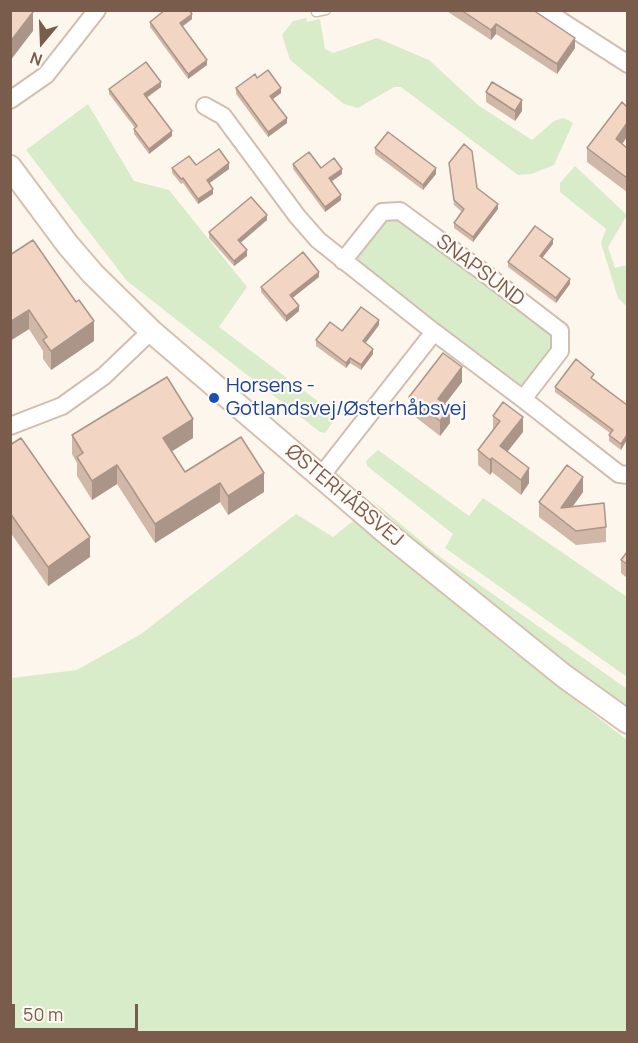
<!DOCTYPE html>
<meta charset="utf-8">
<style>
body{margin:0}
#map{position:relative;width:638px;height:1043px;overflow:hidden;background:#fdf6ec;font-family:Manrope,sans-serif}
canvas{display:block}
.frame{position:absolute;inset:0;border:12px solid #7a5c4d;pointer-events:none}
.north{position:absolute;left:12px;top:12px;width:60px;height:60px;-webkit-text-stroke:4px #fffaf3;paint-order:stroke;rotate:199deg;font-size:16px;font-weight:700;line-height:24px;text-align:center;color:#7a5c4d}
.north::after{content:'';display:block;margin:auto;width:21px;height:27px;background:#7a5c4d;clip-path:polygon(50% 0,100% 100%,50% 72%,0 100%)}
.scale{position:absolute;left:12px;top:1004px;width:126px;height:27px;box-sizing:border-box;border:3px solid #7a5c4d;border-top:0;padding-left:8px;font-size:18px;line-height:21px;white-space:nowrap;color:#7a5c4d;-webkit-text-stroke:4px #fffaf3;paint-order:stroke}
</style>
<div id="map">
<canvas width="638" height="1043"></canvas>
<div class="frame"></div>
<div class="north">N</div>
<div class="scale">50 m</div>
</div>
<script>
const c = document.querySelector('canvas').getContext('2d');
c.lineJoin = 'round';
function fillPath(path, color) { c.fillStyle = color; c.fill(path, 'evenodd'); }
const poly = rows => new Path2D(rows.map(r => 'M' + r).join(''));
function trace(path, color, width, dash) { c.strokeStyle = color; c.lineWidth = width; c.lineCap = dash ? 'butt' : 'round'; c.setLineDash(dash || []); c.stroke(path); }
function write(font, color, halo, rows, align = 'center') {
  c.font = font + ' Manrope,sans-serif'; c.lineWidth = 4.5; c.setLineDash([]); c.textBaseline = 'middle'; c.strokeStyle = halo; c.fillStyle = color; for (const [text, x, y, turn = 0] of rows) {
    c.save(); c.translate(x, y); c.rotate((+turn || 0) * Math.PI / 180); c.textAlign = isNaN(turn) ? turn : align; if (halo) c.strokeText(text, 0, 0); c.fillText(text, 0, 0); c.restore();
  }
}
fillPath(poly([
 [306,18,307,22,320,19,325,49,333,53,377,38,429,60,478,105,532,140,554,121,564,118,573,123,554,165,531,174,518,175,401,87,394,87,358,108,344,104,290,60,282,35,293,21],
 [88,104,134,181,169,190,247,287,219,327,331,411,332,423,325,433,320,432,127,281,26,150],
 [575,166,627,215,608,247,615,268,627,265,627,307,618,298,601,243,606,229,560,192,560,183],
 [396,215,556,338,557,347,527,386,517,388,360,266,357,256,388,216],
 [378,450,469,516,483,498,627,597,627,677,445,548,453,534,367,466,366,461],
 [370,498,436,554,627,689,627,710,429,557],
 [296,514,333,537,353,521,511,650,627,740,627,1032,11,1032,11,678,77,670,141,634]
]), '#d8ecc9');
const lane = poly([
 [316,10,316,12,326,10]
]);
const street = poly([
 [544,10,628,64],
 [10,100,46,75,97,10],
 [205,106,223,116,297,216,318,240,434,332,523,399,619,474,628,475],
 [343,261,382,212,400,211,483,272,560,331,560,351,523,399],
 [10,426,62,406,104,376,151,331],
 [321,476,434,332]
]);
const secondary = poly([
 [10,167,68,245,93,274,151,331,389,535,564,676,628,722]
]);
trace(lane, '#d1beb0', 11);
trace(street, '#d1beb0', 20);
trace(secondary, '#d6c0b0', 26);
trace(lane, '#fff', 8);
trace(street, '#fff', 16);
trace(secondary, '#fff', 22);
fillPath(poly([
 [445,10,533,10,575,48,557,74,496,34,491,40],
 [192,19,182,27,207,65,188,79,150,27,150,22],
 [257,78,281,93,273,99,287,123,268,137,236,94,236,88],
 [161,87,147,98,172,136,149,154,134,134,134,129,135,128,109,94,109,89],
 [486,92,522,111,515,121,486,102],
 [622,144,627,148,627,192,587,162,587,148],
 [375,148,436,174,423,190,375,154],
 [449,163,477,188,498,209,473,242,454,228,454,223,462,212,454,205],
 [293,164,321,168,342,174,331,182,341,200,325,212,293,169],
 [196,165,229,169,209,183,213,194,198,204,183,183,181,184,172,173,172,168],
 [267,220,240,243,247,256,234,266,209,238,209,232],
 [553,244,542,258,570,284,556,303,508,267,508,262],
 [10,255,94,341,51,370,43,359,43,351,29,329,10,341],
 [319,277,292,298,299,311,286,322,261,292,261,287],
 [379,325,366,343,373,354,361,370,350,363,346,368,316,346,316,340,342,331],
 [594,379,627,405,621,450,609,441,609,435,610,433,555,392,555,387],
 [462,382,445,404,450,423,440,436,409,412,409,397],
 [493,416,523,432,507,452,529,483,521,495,492,472,490,475,478,465,478,450,493,430],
 [72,435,193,438,172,451,185,472,264,492,228,515,220,502,155,543,117,484,92,500,77,476,77,463,72,454],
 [10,445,90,557,48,586,10,532],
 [583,492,573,506,606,527,606,542,576,545,539,517,539,502],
 [627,552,627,578,621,573,621,560]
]), '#d1b7a8');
fillPath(poly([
 [33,12,33,31,10,61,10,42],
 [192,14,192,19,180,28,180,23],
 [496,24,496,34,491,40,491,30],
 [575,38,575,48,557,74,557,64],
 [207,60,207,65,188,79,188,74],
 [161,82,161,87,144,99,144,94],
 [281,88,281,93,270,101,270,96],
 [522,100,522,111,515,121,515,111],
 [287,118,287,123,268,137,268,132],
 [627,123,627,137,616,153,616,139],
 [172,131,172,136,149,154,149,149],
 [229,163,229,169,207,185,207,180],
 [436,168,436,174,423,190,423,185],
 [342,169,342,174,329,183,329,178],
 [213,189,213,194,198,204,198,199],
 [341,195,341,200,325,212,325,207],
 [498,204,498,209,473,242,473,237],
 [267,215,267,220,238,245,238,240],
 [553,239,553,244,540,261,540,256],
 [247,250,247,256,234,266,234,261],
 [319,272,319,277,290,300,290,295],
 [570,279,570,284,556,303,556,298],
 [299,306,299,311,286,322,286,316],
 [29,310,29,329,10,341,10,322],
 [379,320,379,325,363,346,363,341],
 [94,321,94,341,51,370,51,351],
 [373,349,373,354,361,370,361,365],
 [350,358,350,363,346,368,346,363],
 [462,367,462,382,438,413,438,399],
 [450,408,450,423,440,436,440,421],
 [523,417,523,432,500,461,500,446],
 [193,419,193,438,163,457,163,438],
 [627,435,627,440,621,450,621,444],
 [492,458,492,472,490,475,490,460],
 [117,465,117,484,92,500,92,481],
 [529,468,529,483,521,495,521,480],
 [264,473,264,492,228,515,228,496],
 [583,477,583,492,563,520,561,508],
 [220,483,220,502,155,543,155,524],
 [90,537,90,557,48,586,48,567]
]), '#aa9588');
const building = poly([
 [10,10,30,10,33,12,10,42,10,10],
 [165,10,189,10,192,14,180,23,207,60,188,74,150,22,165,10],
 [461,10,533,10,575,38,557,64,496,24,491,30,461,10],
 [146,62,161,82,144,94,172,131,149,149,134,129,137,126,109,89,146,62],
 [268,70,281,88,270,96,287,118,268,132,236,88,255,74,257,78,268,70],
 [492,82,522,100,515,111,486,92,492,82],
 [622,102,627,107,627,123,616,139,627,148,627,178,587,148,622,102],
 [388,132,436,168,423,185,375,148,388,132],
 [464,144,472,151,477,188,498,204,473,237,454,223,464,209,454,200,449,163,464,144],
 [219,149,229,163,207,180,213,189,198,199,183,178,181,179,172,168,189,156,196,165,219,149],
 [309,152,321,168,334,158,342,169,329,178,341,195,325,207,293,164,309,152],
 [251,197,267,215,238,240,247,250,234,261,209,232,251,197],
 [535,226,553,239,540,256,570,279,556,298,508,262,535,226],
 [33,240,76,302,79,300,94,321,51,351,43,340,47,337,29,310,10,322,10,255,33,240],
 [303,252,319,272,290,295,299,306,286,316,261,287,303,252],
 [361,307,379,320,363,341,373,349,361,365,350,358,346,363,316,340,330,322,342,331,361,307],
 [443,353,462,367,438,399,450,408,440,421,409,397,443,353],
 [576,359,594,374,591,378,627,405,627,435,621,444,609,435,613,430,555,387,576,359],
 [167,377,193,419,163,438,185,472,241,437,264,473,228,496,220,483,155,524,117,465,92,481,77,457,83,453,72,435,167,377],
 [503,402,523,417,500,446,529,468,521,480,492,458,490,460,478,450,500,421,493,416,503,402],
 [21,438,90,537,48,567,10,513,10,445,21,438],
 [567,465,583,477,561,508,604,503,606,527,576,531,539,502,567,465],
 [627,552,627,564,621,560,627,552]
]);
fillPath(building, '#f3d5c3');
trace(building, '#aa9588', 1.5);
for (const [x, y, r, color] of [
 [214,398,6,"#1a4fb4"]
]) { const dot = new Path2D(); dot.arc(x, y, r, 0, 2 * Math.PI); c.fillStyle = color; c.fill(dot); trace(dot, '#fffaf3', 2); }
write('20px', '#7a5c4d', '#fffaf3', [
 ["SNAPSUND",480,271,37],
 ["ØSTERHÅBSVEJ",344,496,40]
]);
write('20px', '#164399', '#fffaf3', [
 ["Horsens -",226,386],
 ["Gotlandsvej/Østerhåbsvej",226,409]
], 'left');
</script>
